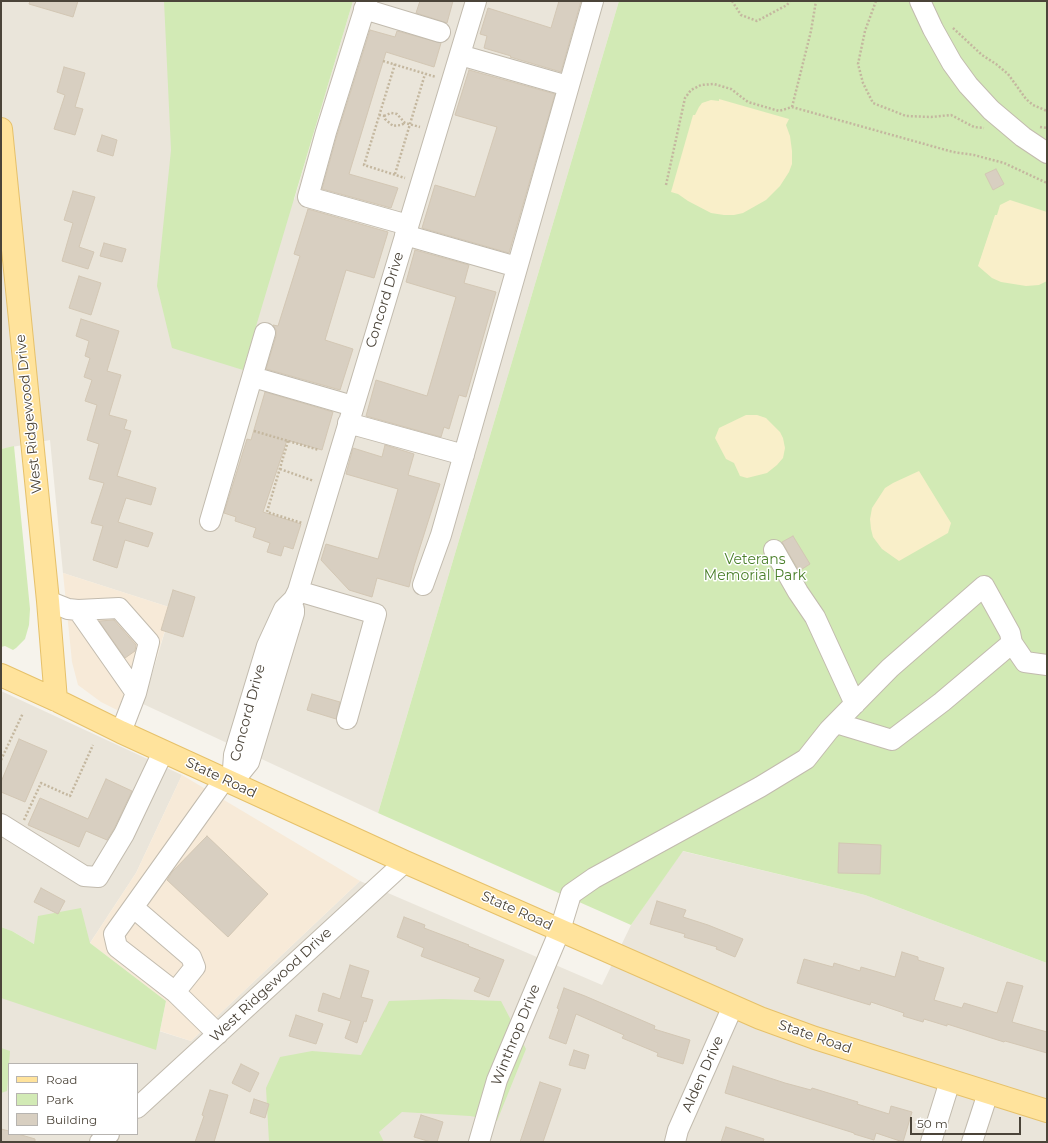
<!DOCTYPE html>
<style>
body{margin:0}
#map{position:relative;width:1048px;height:1143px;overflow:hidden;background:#f6f3ec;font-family:Montserrat,sans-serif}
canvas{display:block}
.frame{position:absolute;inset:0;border:2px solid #4b4439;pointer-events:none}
.legend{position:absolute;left:8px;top:1063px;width:130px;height:72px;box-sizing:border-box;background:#fff;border:1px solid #b7b4b0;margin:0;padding:5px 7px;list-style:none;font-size:12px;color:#4b4439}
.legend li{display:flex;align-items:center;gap:8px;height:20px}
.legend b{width:20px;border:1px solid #b7b4b0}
.scale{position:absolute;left:910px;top:1117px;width:111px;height:18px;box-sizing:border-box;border:2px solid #4b4439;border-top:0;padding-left:5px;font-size:12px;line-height:14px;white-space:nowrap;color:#4b4439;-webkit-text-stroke:3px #fff;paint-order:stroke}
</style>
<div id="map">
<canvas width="1048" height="1143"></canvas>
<div class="frame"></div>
<ul class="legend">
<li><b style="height:5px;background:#ffe39c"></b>Road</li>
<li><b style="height:11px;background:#d2eab5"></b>Park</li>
<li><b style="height:11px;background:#d8cfc1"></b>Building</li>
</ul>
<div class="scale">50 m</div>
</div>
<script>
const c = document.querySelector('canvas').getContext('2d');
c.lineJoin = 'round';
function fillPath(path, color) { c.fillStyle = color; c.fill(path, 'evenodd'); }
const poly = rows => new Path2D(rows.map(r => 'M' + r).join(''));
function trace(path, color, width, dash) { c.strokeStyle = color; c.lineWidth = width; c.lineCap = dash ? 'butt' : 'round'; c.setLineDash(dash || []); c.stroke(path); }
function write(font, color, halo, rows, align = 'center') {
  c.font = font + ' Montserrat,sans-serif'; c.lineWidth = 3; c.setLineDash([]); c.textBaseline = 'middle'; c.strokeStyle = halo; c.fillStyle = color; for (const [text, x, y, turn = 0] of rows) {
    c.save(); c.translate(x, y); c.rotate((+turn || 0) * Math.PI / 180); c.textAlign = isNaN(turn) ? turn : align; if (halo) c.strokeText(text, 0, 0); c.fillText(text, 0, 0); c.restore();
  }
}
fillPath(poly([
 [1,1,270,1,294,200,353,1,619,1,378,813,143,704,172,608,63,573,50,440,1,449],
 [1,691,182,775,136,873,90,943,34,944,12,931,1,927],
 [682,851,865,895,1047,963,1047,1142,1,1142,1,994,8,984,191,1041,360,881,602,985,631,925],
 [9,1064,137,1064,137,1134,9,1134]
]), '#eae5da');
fillPath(poly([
 [63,573,172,608,137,720,101,702,78,685,72,662],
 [182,775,360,881,191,1041,160,1031,166,1001,90,943,136,873]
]), '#f7ead8');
fillPath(poly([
 [164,1,353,1,243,370,172,348,157,286,171,150],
 [619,1,1047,1,1047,963,865,895,683,851,631,925,378,813],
 [14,446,30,609,29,625,25,639,16,648,13,650,5,646,1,647,1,449],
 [81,908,90,943,166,1001,156,1050,1,998,1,927,12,931,34,944,38,916],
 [443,999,501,1001,526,1049,497,1121,470,1116,402,1112,379,1132,384,1142,269,1142,266,1088,280,1057,312,1051,361,1055,389,1001],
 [1,1048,10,1051,7,1091,1,1093]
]), '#d2eab5');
fillPath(poly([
 [719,99,789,119,786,125,790,136,792,151,792,164,789,172,780,186,766,200,743,213,734,215,724,215,711,213,688,201,678,194,671,192,693,115,695,115,699,107,702,103,711,100,719,101],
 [1010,200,1047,212,1047,281,1039,285,1026,286,1001,282,992,278,978,266,995,215,997,215,1000,205],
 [746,415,757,415,766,418,780,432,783,438,785,448,783,458,777,465,767,473,747,478,740,476,734,463,726,459,715,438,719,428],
 [919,471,951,523,948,533,899,561,882,549,873,537,871,529,870,519,872,508,885,488,893,483]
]), '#f9efc9');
const building = poly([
 [30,1,78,1,73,17,29,4,30,1],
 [420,1,453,1,447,23,416,13,420,1],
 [559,1,581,1,561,72,510,57,511,56,484,48,487,36,480,34,488,8,551,28,559,1],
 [370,30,395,37,397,31,441,43,434,67,386,52,349,174,398,188,391,208,322,189,337,135,370,30],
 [64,67,85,73,75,107,83,109,75,135,54,129,65,95,57,92,64,67],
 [469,70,555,94,509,253,422,228,435,185,475,197,497,127,455,115,469,70],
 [102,135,117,140,113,156,97,151,102,135],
 [996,169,1004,184,993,190,985,174,996,169],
 [73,191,95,197,79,247,94,252,88,269,62,261,73,223,64,220,73,191],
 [308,209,388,232,374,278,346,270,325,340,353,349,340,390,266,369,276,336,276,330,273,325,278,326,300,256,294,254,308,209],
 [104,243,126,249,122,262,100,256,104,243],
 [415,250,469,265,464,283,496,292,466,397,459,395,449,429,444,427,441,437,366,416,376,380,427,396,456,297,406,282,415,250],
 [79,276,101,283,91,315,69,308,79,276],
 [81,319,119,331,107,371,121,375,109,415,127,420,124,429,131,431,117,476,156,488,151,505,126,498,118,522,153,533,148,547,125,540,117,568,93,560,103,526,91,523,104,483,89,479,99,444,87,440,97,405,85,401,92,380,84,377,90,358,85,356,89,341,76,336,81,319],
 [265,392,333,412,322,450,287,440,263,512,301,524,293,549,284,546,281,556,267,552,270,543,253,537,256,528,235,521,236,517,224,513,247,439,251,440,265,392],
 [385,445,414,454,408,475,440,484,414,566,409,587,377,578,372,597,349,590,321,560,326,544,378,559,398,489,346,474,353,448,382,457,385,445],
 [793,536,810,564,799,571,782,542,793,536],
 [173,590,195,597,183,637,161,630,173,590],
 [114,620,136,645,135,651,125,658,99,621,114,620],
 [312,694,340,702,336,719,307,710,312,694],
 [19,739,47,751,25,802,1,792,1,782,19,739],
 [106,779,132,791,114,829,107,840,86,831,79,847,28,825,40,798,88,819,106,779],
 [207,836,268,894,228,937,167,880,172,872,207,836],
 [839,843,881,845,880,874,838,873,839,843],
 [41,888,65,901,58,914,34,902,41,888],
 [657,901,686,910,683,917,708,925,743,939,735,957,716,949,717,947,684,937,685,934,650,924,657,901],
 [404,917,425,925,424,928,469,945,468,946,504,960,489,997,474,991,480,978,421,956,424,948,397,937,404,917],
 [902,952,918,957,918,960,944,968,934,1000,962,1008,964,1003,997,1013,1007,982,1023,986,1012,1022,1047,1032,1047,1053,1005,1041,1004,1042,947,1024,947,1026,924,1019,923,1022,903,1016,904,1013,871,1002,870,1005,797,983,804,959,833,967,834,963,860,971,861,967,895,977,902,952],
 [350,965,369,971,361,997,373,1000,366,1022,364,1021,357,1043,345,1038,351,1021,318,1011,323,993,340,999,350,965],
 [564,988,585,996,655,1026,654,1029,690,1040,683,1064,657,1056,658,1053,622,1038,624,1035,576,1014,566,1044,549,1038,559,1009,557,1008,564,988],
 [296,1015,323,1024,316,1044,289,1036,296,1015],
 [574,1050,589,1055,585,1069,569,1065,574,1050],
 [241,1064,259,1073,250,1092,232,1083,241,1064],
 [733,1066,785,1083,811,1090,812,1088,858,1102,857,1104,889,1114,891,1106,912,1112,903,1142,876,1133,874,1140,854,1134,854,1133,725,1093,733,1066],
 [540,1082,561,1089,543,1142,520,1142,540,1082],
 [210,1090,228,1095,214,1142,195,1142,204,1116,202,1115,210,1090],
 [254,1099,269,1104,265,1118,250,1113,254,1099],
 [421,1115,443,1122,437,1142,431,1142,414,1137,421,1115],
 [726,1127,764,1139,763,1142,721,1142,726,1127],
 [1,1129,9,1131,9,1134,18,1134,35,1139,35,1142,1,1142,1,1129]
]);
fillPath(building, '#d8cfc1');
trace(building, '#d3c7b4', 1);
const minor = poly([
 [367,1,326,132,308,197,408,225],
 [920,1,933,29,952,63,968,85,991,110,1023,137,1047,153],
 [364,9,440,32],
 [460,55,568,86],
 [405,235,517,267],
 [253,377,353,406],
 [348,423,464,455],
 [210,521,265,333],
 [774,550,798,592,815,617,855,704],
 [423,585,441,535,593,1],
 [298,591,376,614,347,719],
 [48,601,68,609,78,610,136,693,121,732],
 [78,610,119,608,149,642,136,693],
 [1012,643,1025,662,1047,665],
 [232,783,234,755,267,646,284,609,294,599,298,591,476,1],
 [232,783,249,762,294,613,294,609],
 [1,824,84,876,98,877,124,834,163,752],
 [134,908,191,957,195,967,175,992],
 [218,1034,175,992,117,947,114,934,224,780],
 [137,1108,405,862],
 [100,1142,109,1134],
 [479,1142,497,1080,560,930,571,894,594,878,760,787,806,759,829,730,890,668,984,586,1010,633,1012,643,942,702,892,740,836,723],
 [675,1142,678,1130,733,1006],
 [931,1142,950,1081],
 [972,1142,988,1093]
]);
const major = poly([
 [1,129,48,601,56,700],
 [1,675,56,700,121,732,405,862,760,1018,815,1038,1047,1111]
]);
trace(minor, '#c2bbae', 22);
trace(major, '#e6c16a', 24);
trace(poly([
 [732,1,741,15,757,21,787,5,790,1],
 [876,1,865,31,858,64,863,83,873,103,906,116,931,117,951,115,974,127,984,128],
 [953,28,982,55,996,64,1008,74,1026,99,1033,105,1047,111],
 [383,61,436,77],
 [395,64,364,165,405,178],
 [792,107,811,31,816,1],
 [379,115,384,116,385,119,393,126,401,125,405,123],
 [384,116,391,113,397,114,405,123,420,127],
 [1040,127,1047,128],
 [395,174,425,74],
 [666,185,685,98,691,90,701,85,714,84,731,89,748,102,779,111,792,107,953,152,974,155,1004,163,1047,183],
 [254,431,319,450],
 [288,441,267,512,302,523],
 [280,469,314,481],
 [1,760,23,713],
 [24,820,41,783,70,796,93,745]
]), '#c4b79f', 2.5, [2, 2]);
trace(minor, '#fff', 20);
trace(major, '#ffe39c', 22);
write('14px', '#4b4439', '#fff', [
 ["Concord Drive",385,300,-73],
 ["West Ridgewood Drive",29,414,-96],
 ["Concord Drive",248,713,-75],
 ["State Road",221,778,25],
 ["State Road",517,911,24],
 ["West Ridgewood Drive",271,985,-43],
 ["Winthrop Drive",516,1035,-68],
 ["State Road",815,1037,19],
 ["Alden Drive",703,1074,-66]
]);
write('14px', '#4a7f2a', '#fff', [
 ["Veterans",755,560],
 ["Memorial Park",755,576]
]);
</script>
